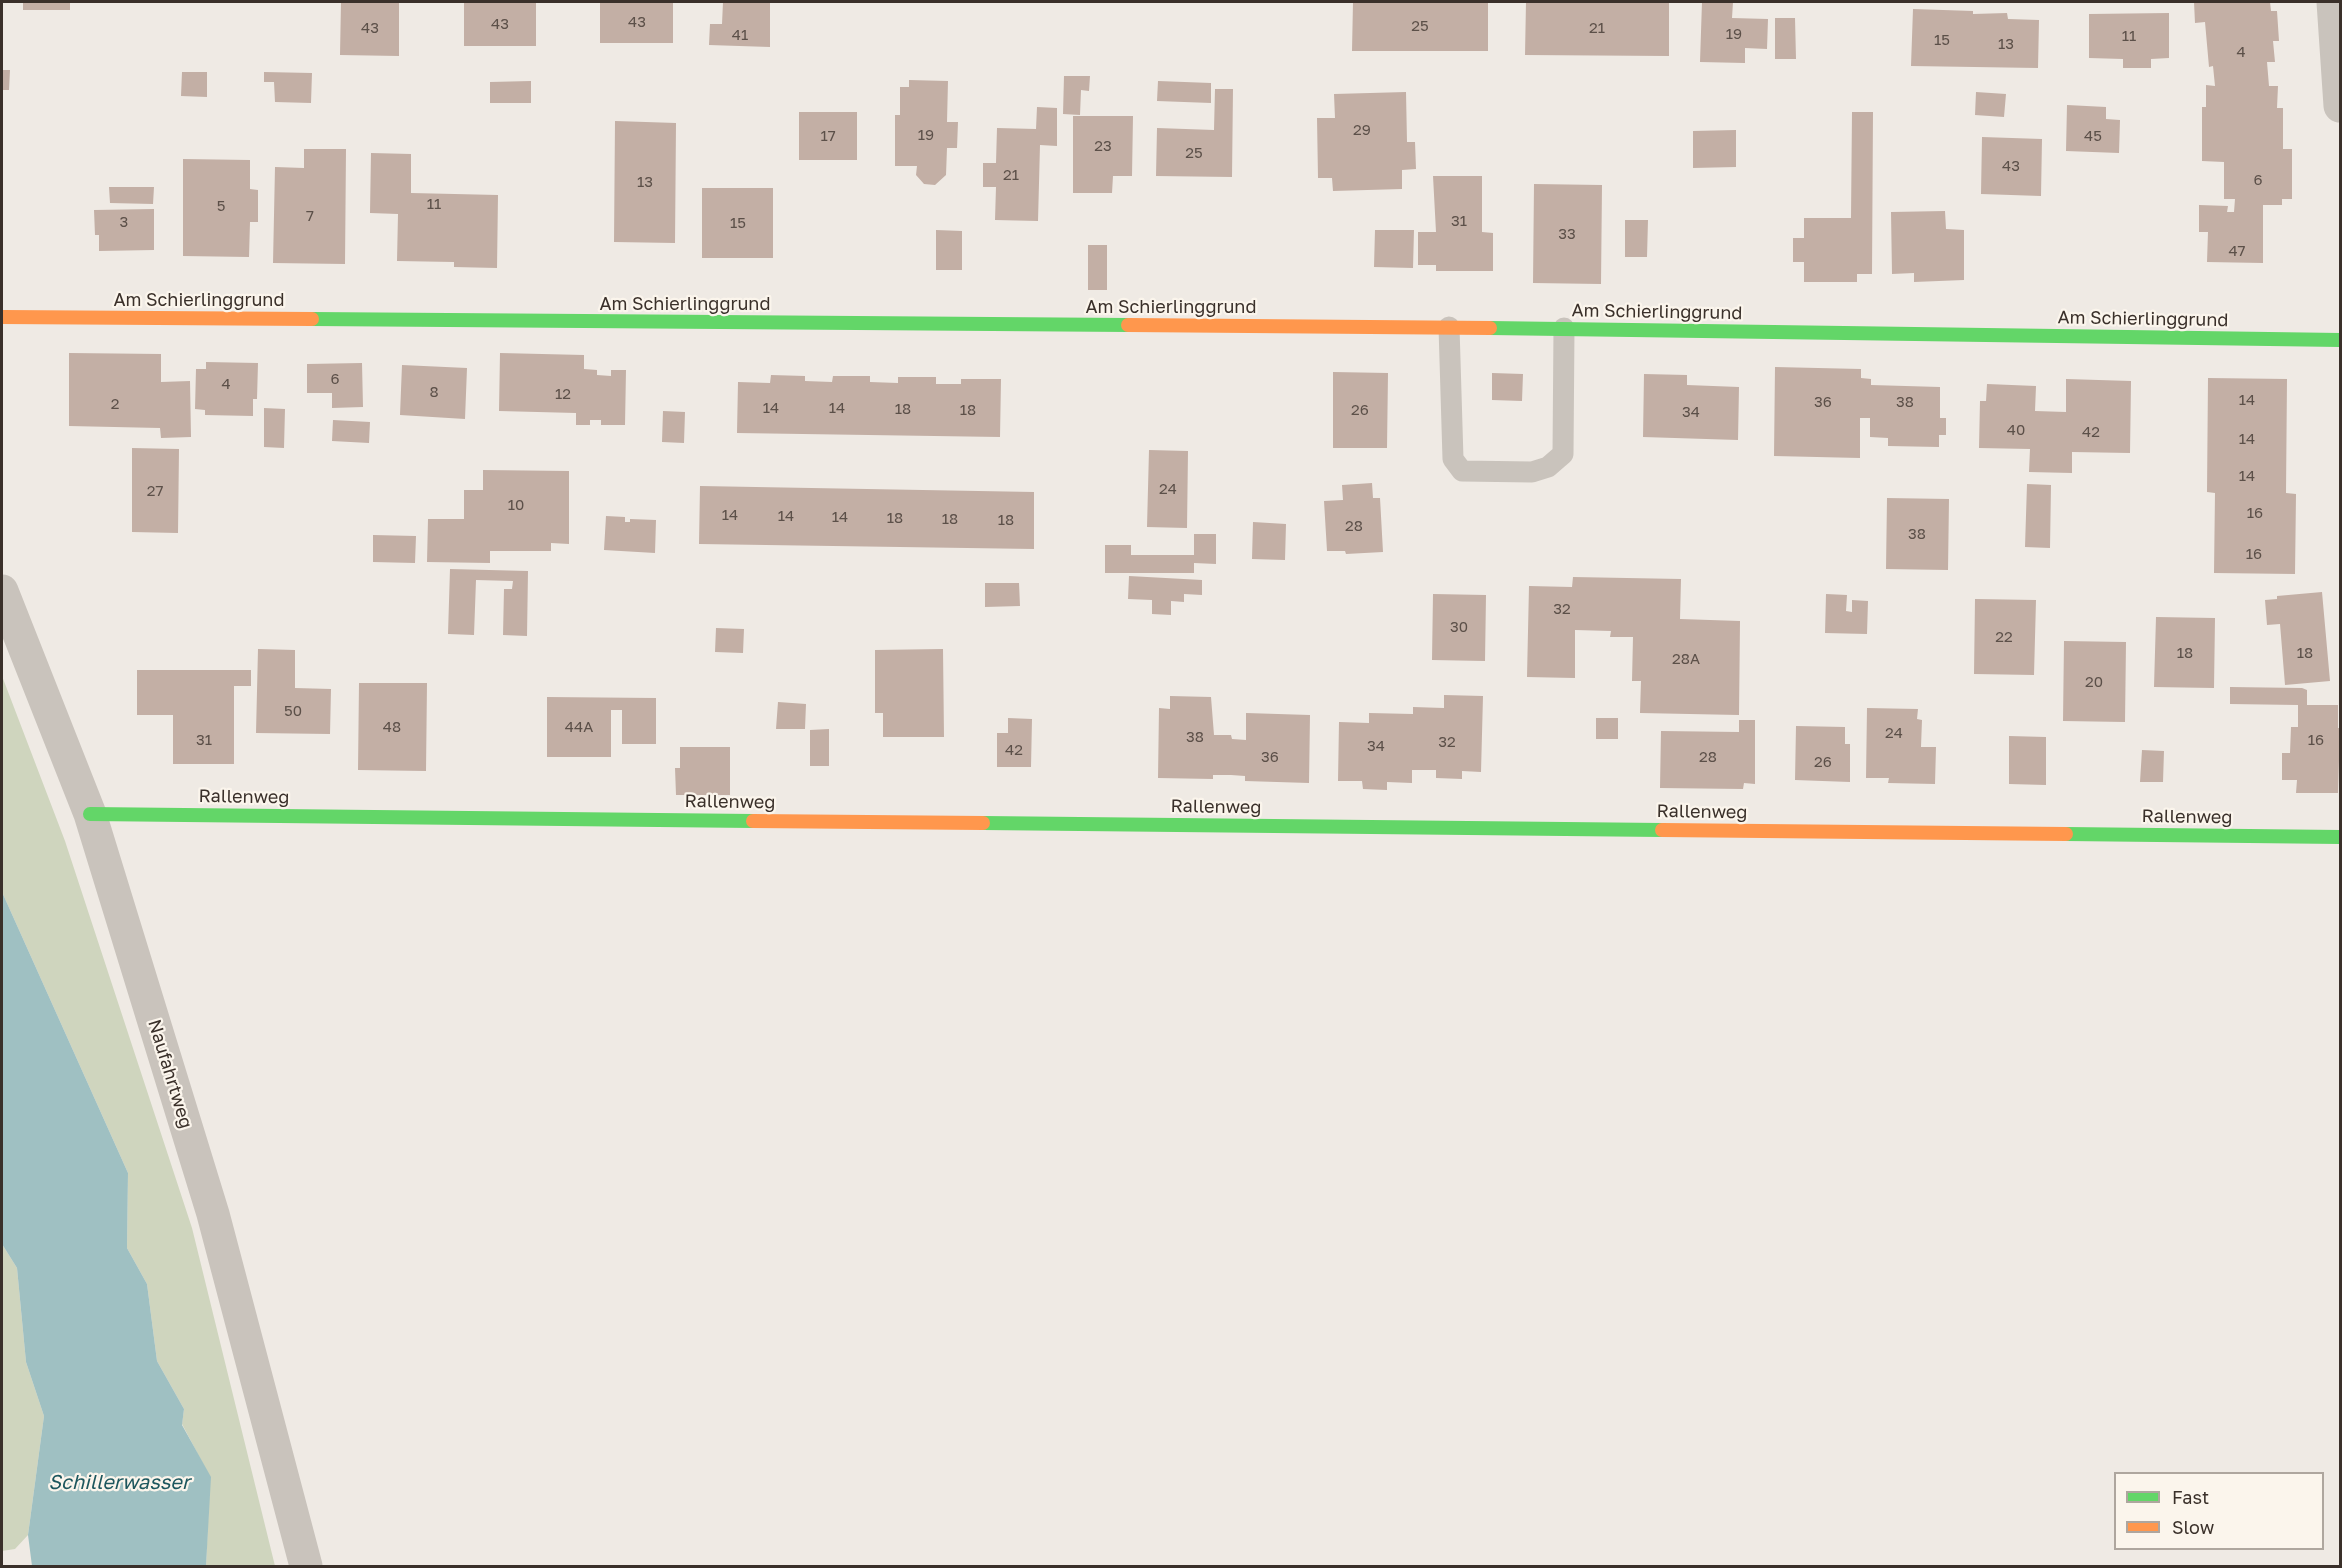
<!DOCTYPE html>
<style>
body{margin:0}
#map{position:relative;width:2342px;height:1568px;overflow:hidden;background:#efeae4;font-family:"Golos Text",sans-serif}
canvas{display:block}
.frame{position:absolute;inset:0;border:3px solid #3a302a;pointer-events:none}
.legend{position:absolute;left:2114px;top:1472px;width:210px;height:78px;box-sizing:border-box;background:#fbf5ec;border:2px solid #aea69e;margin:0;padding:8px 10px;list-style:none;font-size:18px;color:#3a302a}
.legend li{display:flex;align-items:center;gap:12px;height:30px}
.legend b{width:30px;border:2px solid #aea69e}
</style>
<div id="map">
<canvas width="2342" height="1568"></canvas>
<div class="frame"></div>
<ul class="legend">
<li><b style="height:8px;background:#63d668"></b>Fast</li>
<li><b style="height:8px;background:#ff974d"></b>Slow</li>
</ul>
</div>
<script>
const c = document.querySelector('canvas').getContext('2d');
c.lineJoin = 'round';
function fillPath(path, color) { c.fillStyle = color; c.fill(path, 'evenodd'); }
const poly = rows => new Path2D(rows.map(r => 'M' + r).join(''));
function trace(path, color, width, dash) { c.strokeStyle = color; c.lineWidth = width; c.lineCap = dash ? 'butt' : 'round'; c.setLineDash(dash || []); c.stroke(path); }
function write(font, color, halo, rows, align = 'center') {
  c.font = font + ' "Golos Text",sans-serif'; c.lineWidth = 4.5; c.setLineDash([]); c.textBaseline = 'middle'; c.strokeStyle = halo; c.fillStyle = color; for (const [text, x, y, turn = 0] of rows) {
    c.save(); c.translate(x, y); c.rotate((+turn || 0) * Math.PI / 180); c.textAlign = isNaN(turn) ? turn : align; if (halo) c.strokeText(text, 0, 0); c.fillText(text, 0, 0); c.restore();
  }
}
fillPath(poly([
 [2,676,65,841,192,1228,275,1566,206,1566,210,1477,182,1424,184,1409,157,1361,147,1284,127,1248,128,1173,2,892],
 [2,1244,17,1268,26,1362,44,1416,28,1535,15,1549,2,1551]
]), '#cfd5be');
fillPath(poly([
 [2,892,128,1173,127,1248,147,1284,157,1361,184,1409,182,1425,211,1477,206,1566,32,1566,28,1535,44,1416,26,1362,17,1268,2,1244]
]), '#9fc0c2');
fillPath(poly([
 [23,2,70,2,70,10,23,10],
 [341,2,399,2,399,56,340,55],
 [464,2,536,2,536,46,464,46],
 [600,2,673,2,673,43,600,43],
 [723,2,770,2,770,47,709,45,710,24,722,24],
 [1353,2,1488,2,1488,51,1352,51],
 [1526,2,1669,2,1669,56,1525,55],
 [1702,2,1733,2,1732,18,1768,19,1767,49,1745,48,1745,63,1700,62],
 [2194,2,2270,2,2271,11,2277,11,2279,41,2273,41,2275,62,2267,62,2269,86,2278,86,2277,108,2283,108,2283,149,2292,149,2292,199,2282,199,2282,205,2263,205,2263,263,2207,262,2208,232,2199,232,2199,205,2228,206,2227,212,2234,212,2235,199,2224,199,2224,162,2202,161,2202,107,2206,107,2206,85,2215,86,2213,66,2209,67,2205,22,2195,23],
 [1913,9,1973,11,1973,14,2007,13,2008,19,2039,20,2038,68,1911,66],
 [2169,13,2169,58,2151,59,2151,68,2123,68,2123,59,2089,58,2089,14],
 [1775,18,1795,18,1796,59,1775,59],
 [2,70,10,70,9,90,2,90],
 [182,72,207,72,207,97,181,96],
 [264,72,312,73,311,103,275,102,274,82,264,82],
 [1064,76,1090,76,1089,91,1081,90,1080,115,1063,114],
 [909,80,948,81,947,122,958,122,957,148,947,148,946,175,935,185,924,184,916,175,917,166,895,166,895,115,900,115,900,87,909,87],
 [531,81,531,103,490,103,490,82],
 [1158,81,1211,83,1211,103,1157,101],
 [1215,89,1233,89,1232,177,1156,176,1157,128,1214,130],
 [1406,92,1407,142,1415,142,1416,169,1402,170,1402,189,1333,191,1332,178,1318,178,1317,118,1335,118,1334,94],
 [1976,92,2006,94,2004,117,1975,115],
 [2067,105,2106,107,2106,119,2120,120,2119,153,2066,151],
 [1037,107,1057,108,1057,146,1040,145,1038,221,995,220,996,187,983,187,983,163,996,163,997,128,1036,129],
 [799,112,857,112,857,160,799,160],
 [1852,112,1873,112,1872,274,1857,274,1857,282,1804,282,1804,262,1793,262,1793,238,1804,238,1804,218,1851,218],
 [1073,116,1133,116,1132,176,1113,176,1112,193,1073,193],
 [615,121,676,123,675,243,614,242],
 [1736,130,1736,167,1693,168,1693,131],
 [1982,137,2042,139,2041,196,1981,194],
 [304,149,346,149,345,264,273,263,275,167,304,168],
 [371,153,411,154,411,193,498,195,497,268,454,267,454,262,397,261,398,214,370,213],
 [183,159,250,160,250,189,258,190,258,222,250,222,249,257,183,256],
 [1433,176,1482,176,1482,232,1493,233,1493,271,1436,271,1436,265,1418,265,1418,232,1436,232],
 [1534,184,1602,185,1601,284,1533,283],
 [109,187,154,187,153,204,110,203],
 [702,188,773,188,773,258,702,258],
 [154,209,154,250,99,251,99,235,95,235,94,210],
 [1945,211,1946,229,1964,230,1964,280,1914,282,1914,273,1892,274,1891,212],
 [1625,220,1648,220,1647,257,1625,257],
 [936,230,962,231,962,270,936,270],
 [1375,230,1414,230,1413,268,1374,267],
 [1088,245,1107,245,1107,290,1088,290],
 [69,353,161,354,161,382,190,381,191,437,161,438,160,428,69,426],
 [500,353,584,355,584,369,597,370,597,375,611,376,611,370,626,370,625,425,601,425,601,420,590,420,590,425,576,425,576,413,499,411],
 [206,362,258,363,257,399,253,399,253,416,205,415,205,410,195,409,196,369,206,369],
 [362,363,363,407,332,408,332,393,307,393,307,364],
 [402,365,467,368,465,419,400,415],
 [1775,367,1861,369,1861,378,1871,379,1871,385,1940,387,1940,418,1946,418,1946,435,1939,435,1939,447,1888,446,1888,438,1870,437,1870,418,1860,418,1860,458,1774,456],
 [1333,372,1388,373,1387,448,1333,448],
 [1492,373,1523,374,1522,401,1492,400],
 [1644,374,1687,375,1687,385,1739,387,1738,440,1643,437],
 [771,375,805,376,805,381,832,382,833,376,870,376,870,382,898,383,898,377,936,377,936,384,961,384,961,379,1001,379,1000,437,737,433,738,382,770,383],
 [2208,378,2287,379,2286,493,2296,494,2295,574,2214,573,2215,493,2207,492],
 [2066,379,2131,381,2130,453,2072,452,2072,473,2029,472,2030,449,1979,448,1980,401,1986,401,1987,384,2036,386,2035,411,2066,412],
 [264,408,285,409,284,448,264,447],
 [663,411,685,412,684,443,662,442],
 [333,420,370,422,369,443,332,441],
 [132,448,179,449,178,533,132,532],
 [1149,450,1188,451,1187,528,1147,527],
 [483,470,569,471,569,544,551,543,551,551,490,551,490,563,427,562,428,519,464,519,464,490,483,490],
 [1372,483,1373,498,1380,498,1383,552,1346,554,1345,551,1327,551,1324,501,1343,500,1342,485],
 [2027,484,2051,485,2050,548,2025,547],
 [700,486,1034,492,1034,549,699,544],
 [1887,498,1949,499,1948,570,1886,569],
 [606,516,625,517,625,522,630,522,630,519,656,520,655,553,604,550],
 [1253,522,1286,524,1285,560,1252,559],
 [1194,534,1216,534,1216,564,1194,563,1194,573,1105,573,1105,545,1131,545,1131,555,1194,555],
 [373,535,416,536,415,563,373,562],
 [450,569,528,571,527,636,503,635,504,589,512,589,513,581,476,580,474,635,448,634],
 [1129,576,1202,580,1202,595,1184,594,1184,602,1171,601,1171,615,1152,614,1152,600,1128,599],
 [1573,577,1681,579,1680,619,1740,621,1739,715,1640,713,1641,681,1632,681,1633,637,1610,637,1611,631,1575,630,1575,678,1527,677,1529,586,1572,587],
 [985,583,1019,583,1020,606,985,607],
 [2322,592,2330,681,2285,685,2280,624,2267,625,2265,600,2277,599,2277,596],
 [1433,594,1486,595,1485,661,1432,660],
 [1826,594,1847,595,1846,611,1852,612,1852,600,1868,601,1867,634,1825,633],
 [1975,599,2036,600,2034,675,1974,674],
 [2156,617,2215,618,2214,688,2154,687],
 [716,628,744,629,743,653,715,652],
 [2064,641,2126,642,2125,722,2063,721],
 [258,649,295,650,295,688,331,689,330,734,256,733],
 [943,649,944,737,883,737,883,713,875,713,875,650],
 [137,670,251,670,251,686,234,686,234,764,173,764,173,715,137,715],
 [359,683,427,683,426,771,358,770],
 [2230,687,2302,688,2307,690,2307,705,2338,705,2338,728,2340,728,2338,793,2296,793,2297,780,2282,780,2282,753,2290,753,2291,727,2298,727,2298,705,2230,704],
 [1444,695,1483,696,1481,772,1462,771,1462,779,1436,778,1436,770,1412,770,1412,783,1387,782,1387,790,1363,789,1362,781,1338,781,1339,722,1369,723,1369,713,1413,714,1413,707,1444,708],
 [1170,696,1211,697,1214,735,1231,735,1232,739,1246,740,1246,713,1310,715,1309,783,1245,781,1245,776,1231,775,1213,775,1213,779,1158,778,1159,708,1170,709],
 [547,697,656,698,656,744,622,744,622,710,611,710,611,757,547,757],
 [778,702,806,704,805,729,776,729],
 [1867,708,1918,709,1917,719,1922,720,1921,747,1936,747,1935,784,1888,783,1889,778,1866,778],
 [1008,718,1032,719,1031,767,997,767,997,733,1008,733],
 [1596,718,1618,718,1618,739,1596,739],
 [1739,720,1755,720,1755,784,1744,783,1743,789,1660,788,1661,731,1739,732],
 [1796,726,1845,727,1845,744,1850,744,1850,782,1795,780],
 [829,729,829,766,810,766,810,730],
 [2009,736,2046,737,2046,785,2009,784],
 [680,747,730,747,730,795,676,795,675,768,680,768],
 [2142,750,2164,751,2163,782,2140,782]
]), '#c3afa5');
trace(poly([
 [1449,327,1453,459,1462,471,1532,472,1548,467,1563,454,1564,328]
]), '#c9c3bc', 21);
trace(poly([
 [2333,2,2340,106],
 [2,591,90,814,213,1214,306,1566]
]), '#c9c3bc', 33);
trace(poly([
 [312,319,1128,325],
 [1490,328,2340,340],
 [90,814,753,821],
 [983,823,1662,830],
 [2066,834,2340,837]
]), '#63d668', 14);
trace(poly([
 [2,317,312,319],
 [1128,325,1490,328],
 [753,821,983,823],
 [1662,830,2066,834]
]), '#ff974d', 14);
write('15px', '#5c5049', null, [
 ["43",637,22],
 ["43",500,24],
 ["25",1420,26],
 ["43",370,28],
 ["21",1597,28],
 ["19",1734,34],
 ["41",740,35],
 ["11",2129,36],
 ["15",1942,40],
 ["13",2006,44],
 ["4",2241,52],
 ["29",1362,130],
 ["19",926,135],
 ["17",828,136],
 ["45",2093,136],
 ["23",1103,146],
 ["25",1194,153],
 ["43",2011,166],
 ["21",1011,175],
 ["6",2258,180],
 ["13",645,182],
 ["11",434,204],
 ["5",221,206],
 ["7",310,216],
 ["31",1459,221],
 ["3",124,222],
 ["15",738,223],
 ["33",1567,234],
 ["47",2237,251],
 ["6",335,379],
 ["4",226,384],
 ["8",434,392],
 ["12",563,394],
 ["14",2247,400],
 ["36",1823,402],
 ["38",1905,402],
 ["2",115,404],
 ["14",771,408],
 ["14",837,408],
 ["18",903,409],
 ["18",968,410],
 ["26",1360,410],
 ["34",1691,412],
 ["40",2016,430],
 ["42",2091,432],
 ["14",2247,439],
 ["14",2247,476],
 ["24",1168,489],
 ["27",155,491],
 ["10",516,505],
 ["16",2255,513],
 ["14",730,515],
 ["14",786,516],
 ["14",840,517],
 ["18",895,518],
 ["18",950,519],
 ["18",1006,520],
 ["28",1354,526],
 ["38",1917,534],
 ["16",2254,554],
 ["32",1562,609],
 ["30",1459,627],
 ["22",2004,637],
 ["18",2185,653],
 ["18",2305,653],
 ["28A",1686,659],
 ["20",2094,682],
 ["50",293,711],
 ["48",392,727],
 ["44A",579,727],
 ["24",1894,733],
 ["38",1195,737],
 ["31",204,740],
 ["16",2316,740],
 ["32",1447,742],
 ["34",1376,746],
 ["42",1014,750],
 ["36",1270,757],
 ["28",1708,757],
 ["26",1823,762]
]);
write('18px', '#3a302a', '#fbf5ec', [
 ["Am Schierlinggrund",199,300],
 ["Am Schierlinggrund",685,304],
 ["Am Schierlinggrund",1171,307],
 ["Am Schierlinggrund",1657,312,1],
 ["Am Schierlinggrund",2143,319,1],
 ["Rallenweg",244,797,1],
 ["Rallenweg",730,802,1],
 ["Rallenweg",1216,807,1],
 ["Rallenweg",1702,812,1],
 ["Rallenweg",2187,817,1],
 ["Naufahrtweg",170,1074,73]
]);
write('italic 20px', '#1d575e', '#fbf5ec', [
 ["Schillerwasser",119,1483]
]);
</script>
